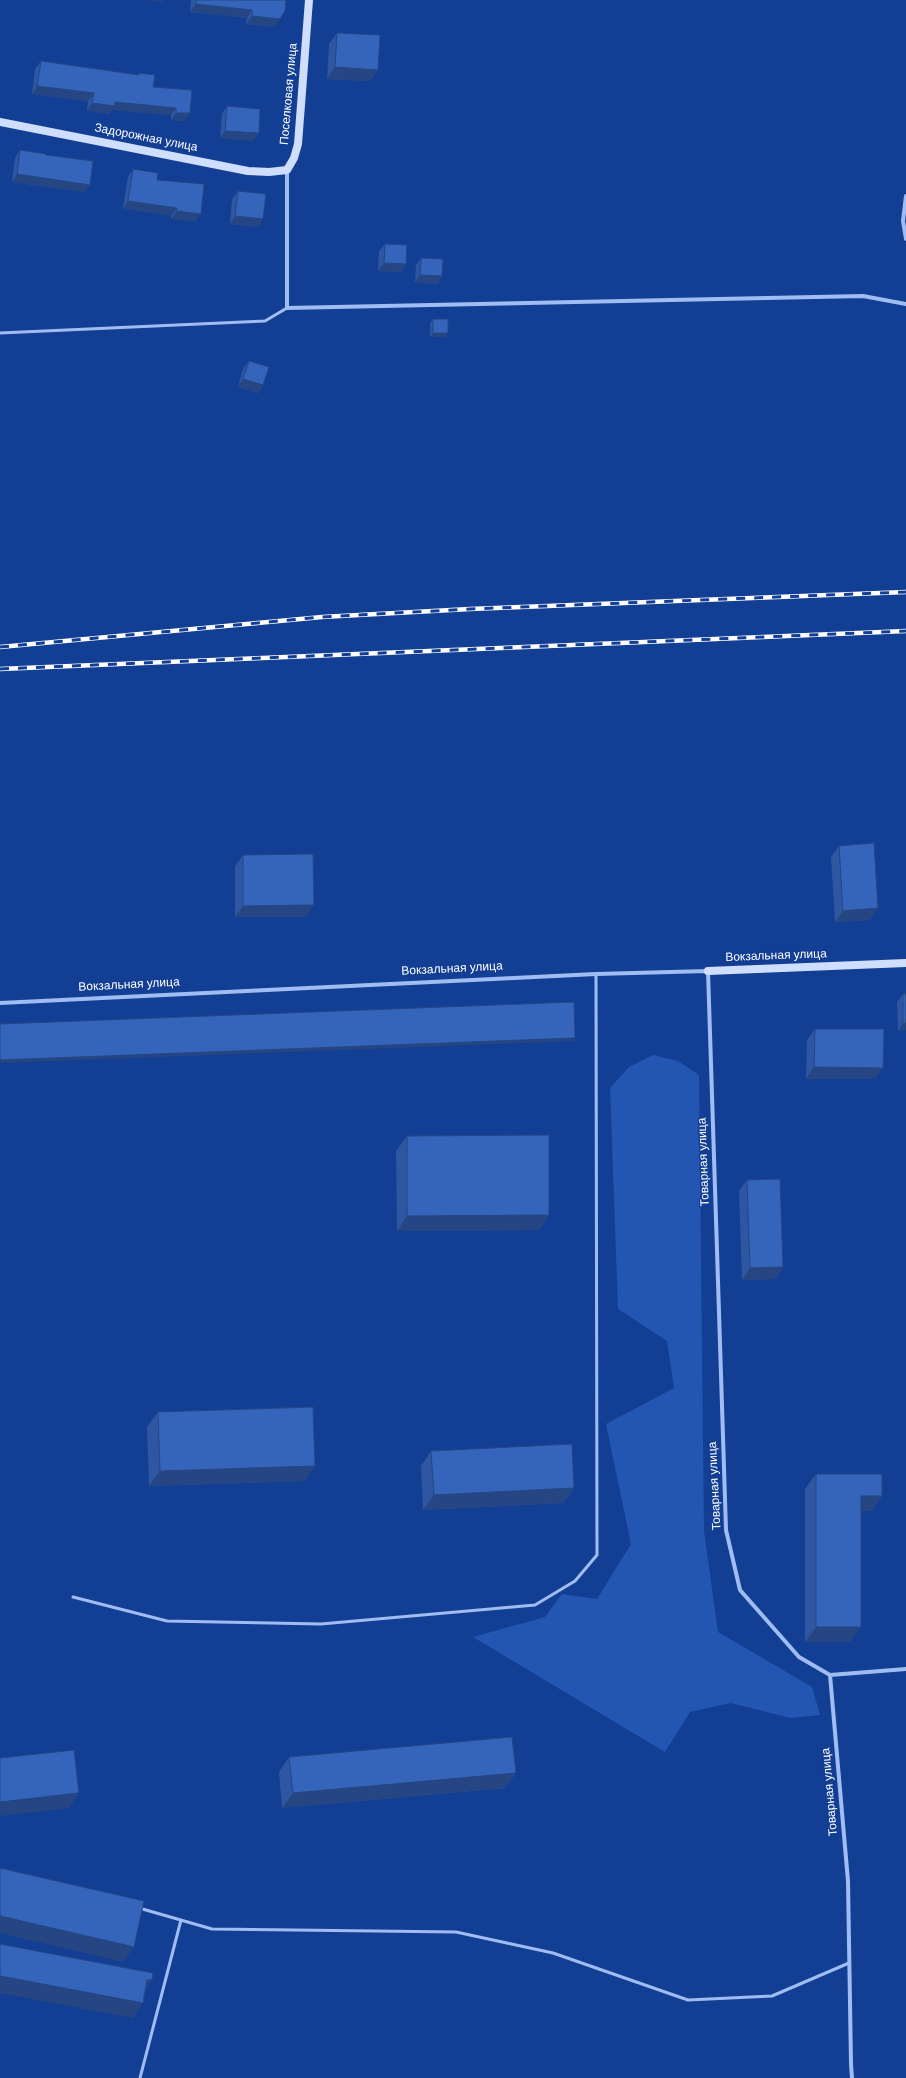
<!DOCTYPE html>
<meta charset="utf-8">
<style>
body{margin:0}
canvas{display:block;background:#123e94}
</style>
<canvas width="906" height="2078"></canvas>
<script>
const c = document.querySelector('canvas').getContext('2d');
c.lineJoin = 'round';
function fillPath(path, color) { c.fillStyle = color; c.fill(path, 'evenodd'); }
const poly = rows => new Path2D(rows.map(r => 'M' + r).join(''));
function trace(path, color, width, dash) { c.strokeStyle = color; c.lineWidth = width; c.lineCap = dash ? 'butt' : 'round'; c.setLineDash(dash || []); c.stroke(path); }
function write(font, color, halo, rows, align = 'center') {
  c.font = font + ' "DM Sans",sans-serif'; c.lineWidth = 3; c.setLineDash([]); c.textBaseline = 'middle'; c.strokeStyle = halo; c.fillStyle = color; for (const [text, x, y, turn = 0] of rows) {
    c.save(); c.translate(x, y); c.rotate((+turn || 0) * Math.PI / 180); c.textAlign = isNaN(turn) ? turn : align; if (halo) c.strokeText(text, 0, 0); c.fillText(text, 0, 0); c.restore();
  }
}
fillPath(poly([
 [653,1055,678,1061,699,1075,704,1531,718,1632,812,1687,820,1715,790,1718,731,1703,690,1712,665,1752,473,1637,545,1617,562,1594,597,1599,631,1544,606,1424,674,1388,667,1341,618,1309,610,1088,629,1067]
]), '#2356b3');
trace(poly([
 [0,333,265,321,287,308],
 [73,1597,167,1621,321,1624,535,1605,575,1581,597,1555,596,974],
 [139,1908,212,1929,456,1932,553,1953,688,2000,772,1996,849,1963],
 [140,2078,181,1920]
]), '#a0bdf3', 3);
trace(poly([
 [287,170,287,308,863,296,906,304],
 [906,196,903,221,906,239],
 [0,1003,596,974,708,971,726,1530,740,1590,799,1657,830,1675],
 [830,1675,848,1881,851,2064,852,2078],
 [830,1675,906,1669]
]), '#a0bdf3', 4);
trace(poly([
 [0,122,248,171,269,172,287,170,294,158,298,144,309,0],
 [708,971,906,963]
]), '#cfdefd', 8);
const rail = poly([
 [0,647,322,617,470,609,906,592],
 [0,669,906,631]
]);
trace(rail, '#fff', 4.5);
trace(rail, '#123e94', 3, [9]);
fillPath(poly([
 [191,0,286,0,285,11,274,27,246,24,247,18,190,12],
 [337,33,370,81,327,79,329,44],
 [41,61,138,75,139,73,153,87,192,90,185,121,171,120,171,115,112,110,109,114,87,110,88,101,32,94,35,69],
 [227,106,253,141,220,138,222,114],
 [20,150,46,155,90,185,84,192,12,182,15,158],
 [133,169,157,180,201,214,195,221,171,219,171,216,123,208,128,177],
 [238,191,263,219,258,227,230,224,232,199],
 [385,244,401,272,378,271,379,251],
 [421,258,442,276,437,284,415,282,416,265],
 [433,319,448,333,445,337,430,337,430,323],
 [249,361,263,385,258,393,238,387,243,369],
 [839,846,870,920,835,922,831,857],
 [243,855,306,917,235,917,235,866],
 [903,994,906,1030,898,1031,897,1002],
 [815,1029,875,1079,806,1079,807,1040],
 [407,1136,549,1215,539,1230,397,1231,396,1151],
 [747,1180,783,1267,775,1279,742,1280,739,1191],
 [158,1412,305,1481,149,1486,147,1427],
 [431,1451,574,1488,563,1503,423,1510,421,1466],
 [816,1474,882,1496,871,1511,861,1511,850,1642,805,1642,805,1489],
 [289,1757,516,1773,505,1788,282,1808,279,1772]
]), '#2e56a1');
fillPath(poly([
 [143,0,163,0,162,2],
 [196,4,252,10,247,18,190,12],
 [252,16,280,19,274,27,246,24],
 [335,67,378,70,370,81,327,79],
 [37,86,94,93,88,101,32,94],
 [115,102,176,108,171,115,112,110,109,114,87,110,92,103],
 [176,113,190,113,185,121,171,120],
 [225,131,259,133,253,141,220,138],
 [17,174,90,185,84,192,12,182],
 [128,201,177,208,171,216,123,208],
 [177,211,201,214,195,221,171,219],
 [235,216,263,219,258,227,230,224],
 [384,263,406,264,401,272,378,271],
 [420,275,442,276,437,284,415,282],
 [433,333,448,333,445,337,430,337],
 [243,379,263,385,258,393,238,387],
 [314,905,306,917,235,917,243,906],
 [878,908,870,920,835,922,843,911],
 [903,1023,906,1023,906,1030,898,1031],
 [575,1038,573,1041,0,1063,0,1060],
 [814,1067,883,1068,875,1079,806,1079],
 [549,1215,539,1230,397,1231,407,1216],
 [783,1267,775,1279,742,1280,750,1268],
 [315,1466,305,1481,149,1486,160,1471],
 [574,1488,563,1503,423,1510,434,1495],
 [861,1496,882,1496,871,1511,851,1511],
 [816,1627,861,1627,850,1642,805,1642],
 [516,1773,505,1788,282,1808,293,1793],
 [79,1793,69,1808,0,1816,0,1802],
 [0,1916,134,1947,123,1962,0,1933],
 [0,1976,143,2003,133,2018,0,1993],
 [147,1980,152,1980,142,1995]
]), '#254683');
const building = poly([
 [196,0,286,0,285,11,280,19,252,16,252,10,196,4,196,0],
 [337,33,380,35,378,70,335,67,337,33],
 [41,61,139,75,139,73,155,75,153,87,192,90,190,113,176,113,176,108,115,102,114,106,92,103,94,93,37,86,41,61],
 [227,106,260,109,259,133,225,131,227,106],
 [20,150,46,154,46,155,93,161,90,185,17,174,20,150],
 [133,169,158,173,157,180,204,184,201,214,177,211,177,208,128,201,133,169],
 [238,191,266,194,263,219,235,216,238,191],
 [385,244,407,245,406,264,384,263,385,244],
 [421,258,443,259,442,276,420,275,421,258],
 [433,319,448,319,448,333,433,333,433,319],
 [249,361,269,367,263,385,243,379,249,361],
 [874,843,878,908,843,911,839,846,874,843],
 [313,854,314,905,243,906,243,855,313,854],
 [903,994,906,994,906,1023,903,1023,903,994],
 [574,1002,575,1038,0,1060,0,1024,574,1002],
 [815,1029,884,1029,883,1068,814,1067,815,1029],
 [549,1135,549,1215,407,1216,407,1136,549,1135],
 [780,1179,783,1267,750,1268,747,1180,780,1179],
 [313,1407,315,1466,160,1471,158,1412,313,1407],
 [572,1444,574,1488,434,1495,431,1451,572,1444],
 [816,1474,882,1474,882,1496,861,1496,861,1627,816,1627,816,1474],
 [512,1737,516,1773,293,1793,289,1757,512,1737],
 [74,1750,79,1793,0,1802,0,1758,74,1750],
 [0,1868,144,1901,134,1947,0,1916,0,1868],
 [0,1944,153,1973,152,1980,147,1980,143,2003,0,1976,0,1944]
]);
fillPath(building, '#3564bb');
trace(building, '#254683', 1);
write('12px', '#fff', '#123e94', [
 ["Поселковая улица",289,94,-85],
 ["Задорожная улица",146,138,11],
 ["Вокзальная улица",776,956,-2],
 ["Вокзальная улица",452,969,-3],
 ["Вокзальная улица",129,985,-3],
 ["Товарная улица",704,1162,-92],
 ["Товарная улица",715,1486,-93],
 ["Товарная улица",830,1792,-95]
]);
</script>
